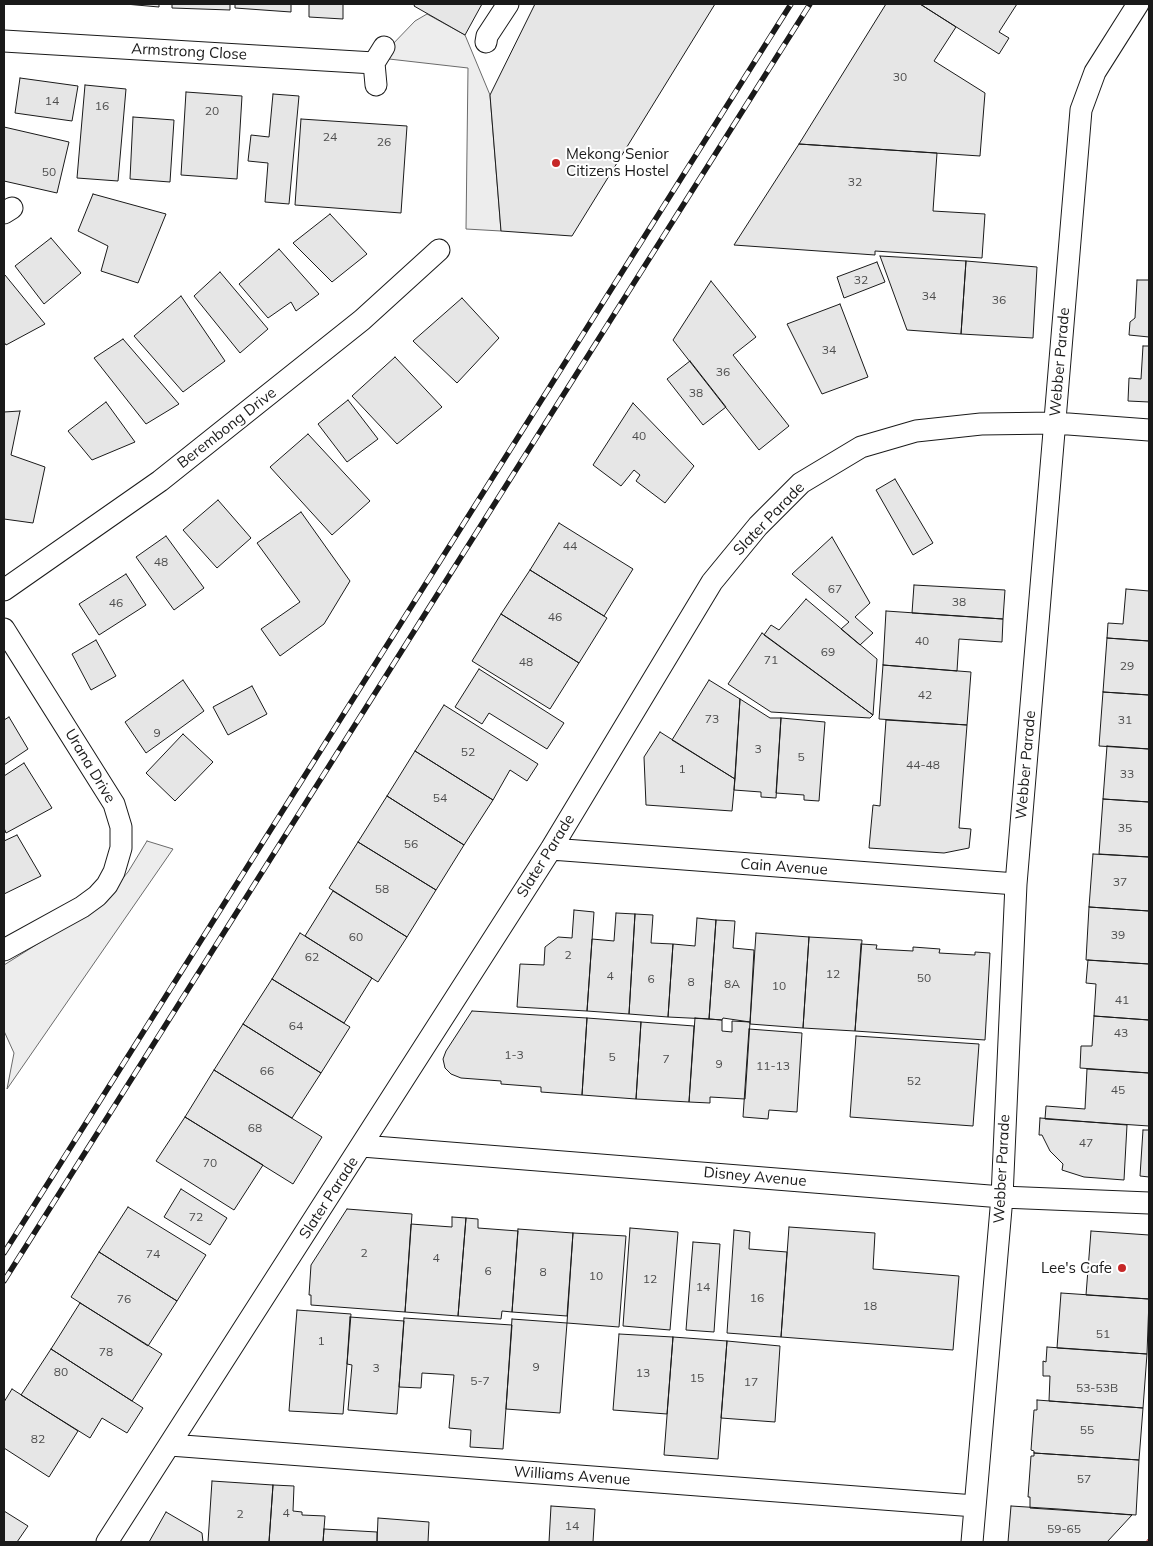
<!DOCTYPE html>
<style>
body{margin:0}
#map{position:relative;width:1153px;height:1546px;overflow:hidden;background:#fff;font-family:Mulish,sans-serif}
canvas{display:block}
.frame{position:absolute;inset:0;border:5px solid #1a1a1a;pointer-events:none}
</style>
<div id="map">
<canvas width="1153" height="1546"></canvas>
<div class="frame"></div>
</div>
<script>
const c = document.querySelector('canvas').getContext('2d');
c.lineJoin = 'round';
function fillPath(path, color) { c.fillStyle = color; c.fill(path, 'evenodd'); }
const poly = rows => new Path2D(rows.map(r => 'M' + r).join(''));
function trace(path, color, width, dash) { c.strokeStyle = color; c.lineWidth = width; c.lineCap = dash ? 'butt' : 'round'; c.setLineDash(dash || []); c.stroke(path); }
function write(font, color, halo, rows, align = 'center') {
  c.font = font + ' Mulish,sans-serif'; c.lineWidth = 4; c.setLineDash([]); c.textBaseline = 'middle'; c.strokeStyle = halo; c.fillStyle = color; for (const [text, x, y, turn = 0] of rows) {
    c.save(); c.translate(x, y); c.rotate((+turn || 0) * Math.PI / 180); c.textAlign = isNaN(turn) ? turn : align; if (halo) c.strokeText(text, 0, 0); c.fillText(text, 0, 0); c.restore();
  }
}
const green = poly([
 [427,14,465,35,490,95,501,231,466,229,468,68,389,59,389,48,415,21,427,14],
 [147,841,173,849,7,1089,14,1053,4,1031,4,965,101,904,128,872,147,841]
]);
fillPath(green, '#ededed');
trace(green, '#6a6a6a', 1);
const building = poly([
 [125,4,159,4,159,7,125,4],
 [172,4,230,4,230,10,172,8,172,4],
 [235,4,291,4,291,12,235,8,235,4],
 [309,4,343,4,343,19,309,17,309,4],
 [415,4,482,4,465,35,414,6,415,4],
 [535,4,715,4,572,236,501,231,490,95,535,4],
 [886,4,920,4,956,27,934,61,985,93,980,156,799,144,886,4],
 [920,4,1017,4,999,32,1009,38,999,54,920,4],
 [20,78,78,86,72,121,15,113,20,78],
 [85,85,126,89,118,181,77,178,85,85],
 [186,92,242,96,237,179,181,175,186,92],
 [273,94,299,96,289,204,265,202,268,163,248,161,251,135,269,137,273,94],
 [133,117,174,120,170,182,130,179,133,117],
 [301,119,407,126,401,213,295,205,301,119],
 [4,127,69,142,57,193,4,181,4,127],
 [799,144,937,153,933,211,985,214,982,258,875,251,875,255,734,245,799,144],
 [93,194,166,214,138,283,101,271,108,246,78,231,93,194],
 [330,214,367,254,332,282,293,243,330,214],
 [51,238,81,273,44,304,15,266,51,238],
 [279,249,319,294,296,311,291,302,268,318,239,284,279,249],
 [880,256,966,261,961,334,907,330,880,256],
 [966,261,1037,267,1033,338,961,334,966,261],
 [877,262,885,282,844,298,837,277,877,262],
 [220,272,268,329,240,353,194,296,220,272],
 [4,275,5,275,45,324,6,345,4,342,4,275],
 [1137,280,1149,280,1149,337,1129,335,1130,322,1135,318,1137,280],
 [711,281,756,337,733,355,789,426,759,450,673,340,711,281],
 [181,296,225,361,183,392,134,336,181,296],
 [462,298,499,338,457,383,413,341,462,298],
 [840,304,868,377,822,394,787,324,840,304],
 [123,339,179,404,146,424,94,358,123,339],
 [1143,346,1149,346,1149,402,1128,401,1129,378,1141,379,1143,346],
 [395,357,442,407,397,444,352,396,395,357],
 [690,361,726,407,703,425,667,379,690,361],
 [348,400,378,439,347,462,318,424,348,400],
 [106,402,135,442,92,460,68,431,106,402],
 [633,403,694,466,665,503,636,481,640,475,634,470,621,486,593,465,633,403],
 [20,411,11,455,45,467,33,523,4,519,4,412,20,411],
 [308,434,370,501,332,535,270,467,308,434],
 [895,479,933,543,913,555,876,490,895,479],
 [218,500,251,538,217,568,183,530,218,500],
 [301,512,350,581,324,624,280,656,261,629,300,602,257,543,301,512],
 [559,523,633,569,604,616,530,570,559,523],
 [166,536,204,588,174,610,136,557,166,536],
 [832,537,870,603,855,617,873,633,860,645,841,629,849,622,792,574,832,537],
 [530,570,607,618,579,663,501,614,530,570],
 [126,574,146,605,99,635,79,604,126,574],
 [914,585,1005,590,1003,619,912,613,914,585],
 [1126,589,1149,591,1149,641,1107,638,1108,623,1123,624,1126,589],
 [806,599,877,659,873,715,764,635,771,625,779,630,806,599],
 [886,611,1003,619,1002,642,959,639,957,671,883,665,886,611],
 [501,614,579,663,550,709,472,661,501,614],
 [762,633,846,695,873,715,870,718,771,712,728,684,762,633],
 [1107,638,1149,641,1149,695,1103,692,1107,638],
 [96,640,116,676,91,690,72,654,96,640],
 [883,665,971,672,967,725,879,719,883,665],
 [479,669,564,723,547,749,489,713,482,724,455,707,479,669],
 [183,680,204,711,146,753,125,722,183,680],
 [709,680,740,699,735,779,672,740,709,680],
 [252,686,267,714,228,735,213,707,252,686],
 [1103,692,1149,695,1149,749,1099,746,1103,692],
 [740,699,770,718,781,718,776,798,761,797,761,792,734,790,740,699],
 [444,705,538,764,527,781,510,770,493,800,415,751,444,705],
 [9,717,28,749,4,765,4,720,9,717],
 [781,718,825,722,819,801,804,800,804,795,776,793,781,718],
 [886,720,967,725,959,828,971,829,969,848,944,853,869,848,873,805,880,806,886,720],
 [660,732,735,779,732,811,646,805,644,757,660,732],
 [183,734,213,762,175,801,146,773,183,734],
 [1107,746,1149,749,1149,802,1103,799,1107,746],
 [415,751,493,800,464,845,387,796,415,751],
 [24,763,52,808,6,833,4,828,4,776,24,763],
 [387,796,464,845,436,890,358,842,387,796],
 [1103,799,1149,802,1149,857,1099,854,1103,799],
 [17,835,41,876,4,894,4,841,17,835],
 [358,842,436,890,407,937,329,888,358,842],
 [1093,854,1149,857,1149,911,1089,907,1093,854],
 [333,891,407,937,378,982,305,936,333,891],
 [1089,907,1149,911,1149,964,1086,960,1089,907],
 [574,910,594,912,587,1011,517,1007,520,964,544,965,545,947,558,937,572,938,574,910],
 [616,913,635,914,629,1014,587,1011,592,939,614,941,616,913],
 [635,914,653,915,651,943,673,944,668,1017,629,1014,635,914],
 [697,918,716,920,709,1019,668,1017,673,944,695,946,697,918],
 [716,920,735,921,733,948,754,950,750,1022,723,1018,722,1020,709,1019,716,920],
 [300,933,372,978,344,1023,272,979,300,933],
 [756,933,809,937,803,1028,750,1024,756,933],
 [809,937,862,940,855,1031,803,1028,809,937],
 [861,944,877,945,876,949,913,951,913,947,940,949,939,953,975,955,975,952,990,953,985,1040,855,1031,861,944],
 [1088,960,1149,964,1149,1020,1094,1016,1096,984,1086,983,1088,960],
 [272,979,350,1027,321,1073,243,1024,272,979],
 [472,1011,587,1018,582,1095,541,1092,541,1087,501,1084,501,1081,461,1078,451,1074,445,1068,443,1059,446,1051,472,1011],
 [1094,1016,1149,1020,1149,1073,1080,1068,1081,1046,1092,1046,1094,1016],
 [587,1018,641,1022,636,1099,582,1095,587,1018],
 [695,1018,722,1020,722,1031,732,1032,732,1021,750,1022,745,1099,710,1097,710,1103,689,1102,695,1018],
 [641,1022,694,1026,689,1102,636,1099,641,1022],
 [243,1024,321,1073,292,1118,214,1070,243,1024],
 [749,1029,802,1033,797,1112,769,1110,768,1119,743,1117,749,1029],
 [856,1036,979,1044,973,1126,850,1117,856,1036],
 [1087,1069,1149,1073,1149,1126,1045,1119,1046,1106,1085,1109,1087,1069],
 [214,1070,322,1137,293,1184,185,1117,214,1070],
 [185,1117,263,1165,234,1210,156,1161,185,1117],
 [1040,1118,1127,1125,1124,1180,1084,1177,1062,1170,1063,1164,1050,1151,1042,1135,1039,1135,1040,1118],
 [1143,1130,1149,1130,1149,1177,1140,1176,1143,1130],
 [181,1189,227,1218,210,1245,164,1217,181,1189],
 [128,1207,206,1255,177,1301,99,1252,128,1207],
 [347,1209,412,1214,405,1312,311,1305,311,1295,309,1295,311,1265,347,1209],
 [452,1217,466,1218,458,1316,405,1312,411,1224,452,1227,452,1217],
 [466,1218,478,1219,478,1228,518,1231,512,1312,502,1311,501,1319,458,1316,466,1218],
 [789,1227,875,1233,873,1269,959,1276,953,1350,781,1337,789,1227],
 [630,1228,678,1232,670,1330,623,1326,630,1228],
 [518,1229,573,1233,567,1316,512,1312,518,1229],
 [734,1230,750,1232,749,1249,787,1252,781,1337,727,1333,734,1230],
 [1091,1231,1149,1235,1149,1299,1086,1295,1091,1231],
 [573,1233,626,1236,619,1327,567,1323,573,1233],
 [693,1242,720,1244,714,1332,686,1330,693,1242],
 [99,1252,177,1301,148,1346,71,1297,99,1252],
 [1061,1293,1149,1299,1147,1354,1057,1348,1061,1293],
 [80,1303,162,1354,132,1401,51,1349,80,1303],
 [297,1310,351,1314,343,1414,289,1411,297,1310],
 [350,1317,404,1321,397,1414,348,1410,352,1365,347,1364,350,1317],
 [404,1318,512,1325,503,1449,470,1447,471,1430,449,1428,454,1375,422,1373,421,1388,399,1387,404,1318],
 [512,1319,567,1323,560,1413,506,1409,512,1319],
 [619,1334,673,1337,667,1414,613,1410,619,1334],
 [673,1337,727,1341,718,1459,664,1455,673,1337],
 [727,1341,780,1346,775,1422,721,1418,727,1341],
 [1047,1347,1147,1354,1143,1408,1049,1401,1050,1376,1043,1376,1043,1361,1046,1362,1047,1347],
 [51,1349,143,1408,127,1433,102,1418,90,1438,21,1395,51,1349],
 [12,1389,78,1431,49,1477,4,1448,4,1402,12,1389],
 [1037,1400,1143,1408,1139,1460,1034,1453,1034,1451,1031,1450,1034,1410,1037,1410,1037,1400],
 [1034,1453,1139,1460,1136,1515,1030,1508,1030,1497,1028,1497,1031,1456,1034,1456,1034,1453],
 [212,1481,273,1485,269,1542,208,1542,212,1481],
 [273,1485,294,1486,293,1511,302,1512,302,1515,325,1516,323,1542,269,1542,273,1485],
 [551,1506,595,1509,593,1542,549,1542,551,1506],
 [1011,1506,1058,1509,1132,1515,1107,1542,1008,1542,1011,1506],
 [4,1511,28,1526,17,1542,4,1542,4,1511],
 [166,1512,202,1533,203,1542,149,1542,166,1512],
 [378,1518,429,1522,428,1542,377,1542,378,1518],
 [324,1529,377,1532,377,1542,323,1542,324,1529]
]);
fillPath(building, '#e6e6e6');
trace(building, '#1a1a1a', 1);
const street = poly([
 [4,41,374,63],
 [486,42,487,36,508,4],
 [376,85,374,63,384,47],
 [4,213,12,208],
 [4,590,160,481,362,320,439,250],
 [4,629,114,804,121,827,121,848,114,872,107,885,97,896,82,907,4,950],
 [551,849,1016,884],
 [362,1146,1002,1197,1149,1203],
 [170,1445,975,1506],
 [107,1542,551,849,712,582,758,526,801,483,861,447,916,431,981,424,1055,423,1149,430],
 [972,1542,1002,1197,1016,884,1081,110,1095,72,1138,4]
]);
trace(street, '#1a1a1a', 23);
trace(street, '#fff', 21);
const rail = poly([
 [4,1253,791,4],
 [4,1281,810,4]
]);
trace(rail, '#1a1a1a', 5.5);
trace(rail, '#fff', 4, [11]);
trace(poly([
 [1146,1542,1149,1538]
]), '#c62828', 1, [18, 4, 2.5, 4]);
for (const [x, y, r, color] of [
 [556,163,5,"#c62828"],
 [1122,1268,5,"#c62828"]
]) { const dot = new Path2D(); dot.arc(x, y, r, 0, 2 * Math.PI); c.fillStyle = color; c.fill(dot); trace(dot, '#fff', 2); }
write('12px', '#4d4d4d', null, [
 ["30",900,77],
 ["14",52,101],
 ["16",102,106],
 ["20",212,111],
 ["24",330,137],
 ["26",384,142],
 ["50",49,172],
 ["32",855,182],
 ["32",861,280],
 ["34",929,296],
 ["36",999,300],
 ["34",829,350],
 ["36",723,372],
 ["38",696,393],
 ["40",639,436],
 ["44",570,546],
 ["48",161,562],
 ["67",835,589],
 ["38",959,602],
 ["46",116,603],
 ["46",555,617],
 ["40",922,641],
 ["69",828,652],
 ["71",771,660],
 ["48",526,662],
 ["29",1127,666],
 ["42",925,695],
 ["73",712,719],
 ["31",1125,720],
 ["9",157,733],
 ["3",758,749],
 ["52",468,752],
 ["5",801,757],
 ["44-48",923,765],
 ["1",682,769],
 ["33",1127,774],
 ["54",440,798],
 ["35",1125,828],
 ["56",411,844],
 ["37",1120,882],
 ["58",382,889],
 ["39",1118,935],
 ["60",356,937],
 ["2",568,955],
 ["62",312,957],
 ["12",833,974],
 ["4",610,976],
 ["50",924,978],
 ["6",651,979],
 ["8",691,982],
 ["8A",732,984],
 ["10",779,986],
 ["41",1122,1000],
 ["64",296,1026],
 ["43",1121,1033],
 ["1-3",514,1055],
 ["5",612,1057],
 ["7",666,1059],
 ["9",719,1064],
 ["11-13",773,1066],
 ["66",267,1071],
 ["52",914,1081],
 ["45",1118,1090],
 ["68",255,1128],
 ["47",1086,1143],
 ["70",210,1163],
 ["72",196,1217],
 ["2",364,1253],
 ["74",153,1254],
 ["4",436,1258],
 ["6",488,1271],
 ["8",543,1272],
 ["10",596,1276],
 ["12",650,1279],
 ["14",703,1287],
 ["16",757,1298],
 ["76",124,1299],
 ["18",870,1306],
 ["51",1103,1334],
 ["1",321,1341],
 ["78",106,1352],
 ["9",536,1367],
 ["3",376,1368],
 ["80",61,1372],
 ["13",643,1373],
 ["15",697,1378],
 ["5-7",480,1381],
 ["17",751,1382],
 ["53-53B",1097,1388],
 ["55",1087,1430],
 ["82",38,1439],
 ["57",1084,1479],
 ["4",286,1513],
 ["2",240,1514],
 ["14",572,1526],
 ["59-65",1064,1529]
]);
write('15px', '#1a1a1a', '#fff', [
 ["Armstrong Close",189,52,3],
 ["Webber Parade",1060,362,-85],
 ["Berembong Drive",227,428,-38],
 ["Slater Parade",769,519,-46],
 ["Webber Parade",1026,765,-85],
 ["Urana Drive",90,766,59],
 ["Slater Parade",546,856,-58],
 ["Cain Avenue",784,867,4],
 ["Webber Parade",1002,1169,-87],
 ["Disney Avenue",755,1177,5],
 ["Slater Parade",329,1198,-57],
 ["Williams Avenue",572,1476,4]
]);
write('15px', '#1a1a1a', '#fff', [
 ["Mekong Senior",566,154],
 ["Citizens Hostel",566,171],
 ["Lee's Cafe",1112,1268,"right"]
], 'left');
</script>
